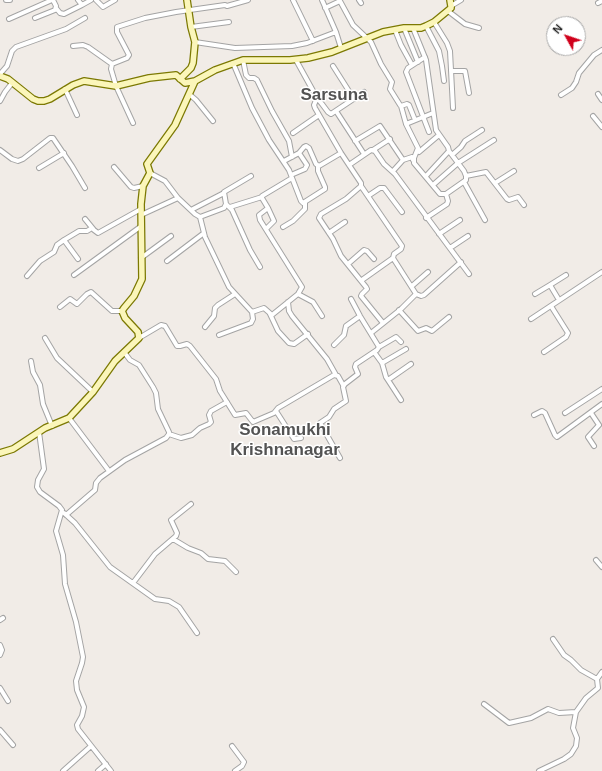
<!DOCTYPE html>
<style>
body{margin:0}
#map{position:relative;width:602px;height:771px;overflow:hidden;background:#f1ece7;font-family:Arial,sans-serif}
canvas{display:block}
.north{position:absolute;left:546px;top:16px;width:40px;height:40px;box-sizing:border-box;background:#fff;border:1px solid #a6a6a6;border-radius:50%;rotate:310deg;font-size:11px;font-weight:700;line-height:16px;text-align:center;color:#202020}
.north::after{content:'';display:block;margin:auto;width:14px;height:18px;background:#d0001b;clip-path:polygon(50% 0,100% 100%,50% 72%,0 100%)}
</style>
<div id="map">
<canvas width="602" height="771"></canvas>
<div class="north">N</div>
</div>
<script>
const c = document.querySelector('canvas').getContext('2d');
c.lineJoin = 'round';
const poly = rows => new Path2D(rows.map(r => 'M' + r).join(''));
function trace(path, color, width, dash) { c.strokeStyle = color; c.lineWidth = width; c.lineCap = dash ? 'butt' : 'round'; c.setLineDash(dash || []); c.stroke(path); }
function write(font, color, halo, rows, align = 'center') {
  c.font = font + ' Arial,sans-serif'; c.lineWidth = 3; c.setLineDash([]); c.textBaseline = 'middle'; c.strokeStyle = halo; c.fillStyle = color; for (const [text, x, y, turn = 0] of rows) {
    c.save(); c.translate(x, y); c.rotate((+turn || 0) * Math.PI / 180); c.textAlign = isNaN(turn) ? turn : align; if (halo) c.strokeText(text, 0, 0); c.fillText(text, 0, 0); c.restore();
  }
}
const street = poly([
 [6,0,10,0],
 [78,0,82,5,91,0],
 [96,0,103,7,115,0],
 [293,0,313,41],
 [322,0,336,32],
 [359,0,361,3],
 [598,3,602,1],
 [451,6,461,0],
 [56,8,60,13,64,14,82,5],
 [325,8,340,1,353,25,371,42,381,64,392,82,390,89,400,105,401,106,407,104,409,105,415,120],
 [448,11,465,24,479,28],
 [35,18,55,10,56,6,53,0],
 [9,19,52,0],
 [434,22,447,43,450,51,453,108],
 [426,26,439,51,442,66,444,81],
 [191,27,229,22],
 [404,28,418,62],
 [413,28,426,60,436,130,448,147,449,151,426,176],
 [395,30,401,45,412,65],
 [195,42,235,48,292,46,307,43,336,32,341,48],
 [73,46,83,45,88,47,112,64],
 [425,57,408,68,406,72,429,132],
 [243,60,246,75,249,78,254,78,257,80,272,111,289,141,292,157],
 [296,60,317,98,314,105,315,108,341,153,361,183,361,186,346,199,321,214,319,218,333,239,341,256,366,287,367,289,362,294,361,296,383,323],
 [233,63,252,108,269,140,289,170,301,201,303,203,325,189,325,187,318,171,318,166],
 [333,66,354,99],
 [452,71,465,71,469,93],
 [0,74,7,66,12,51,16,47,66,29,85,18],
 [65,89,77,115],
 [189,94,196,100,213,121],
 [598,94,602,100],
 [561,95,572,88,576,82,579,73,594,55,602,50],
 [317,98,322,104,328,112,331,114,364,92],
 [0,101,5,92,12,83],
 [401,106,406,124,418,148,414,158,414,163,440,194,446,194],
 [336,111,364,154],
 [593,116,602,127],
 [133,123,116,86,111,69,112,64,127,58,129,55,117,32,117,27,145,18,176,12,225,5,227,6,248,0],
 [406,124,433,113],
 [293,133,319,115],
 [355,141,380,126,403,160],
 [0,150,12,159,18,161,23,159,50,138,53,138,72,166,85,188],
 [373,150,390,139],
 [419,152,439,135],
 [299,153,304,147,306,146,309,148,316,164,319,166,341,153],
 [452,155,461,147,465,141,482,130],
 [284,161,299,153,307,165,305,169,291,175],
 [349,165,371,150,375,151,384,164,395,174,469,274],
 [114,167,131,187,134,188,143,186],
 [39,168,64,153],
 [394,170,403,160,412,157,413,160],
 [150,173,165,181,178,198,195,214,200,217,224,208,226,204,224,192,251,176],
 [466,176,486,172,507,199,509,200,518,197,524,205],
 [464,182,485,220],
 [495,183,514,171],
 [433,185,458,163,494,140],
 [361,186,402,246,401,249,394,254,393,258,416,294,401,309,371,333],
 [368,196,380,188,384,188,402,212],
 [226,204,232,210,250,250,260,267],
 [230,207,262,197],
 [191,210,224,193],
 [141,215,178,198],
 [200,217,205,237,229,287,252,312,264,308,272,315,298,294,302,287,260,220,259,215,268,208,262,198,262,196,292,178],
 [426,218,447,204,448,201,446,194,466,180,466,176,464,171,449,151],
 [85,219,94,230,98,233,141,209],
 [283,227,293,221,305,209,305,202],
 [266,229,274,221,268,208],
 [329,233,345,222],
 [439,234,460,220],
 [64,240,78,259],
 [450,248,468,236],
 [141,258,171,236],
 [167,261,204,233],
 [348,264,364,250,367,251,374,259],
 [74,275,140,227],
 [27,276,40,261,54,252,57,245,64,240,79,231,87,231,92,228],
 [362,280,393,258],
 [412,286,428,272],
 [298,294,313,302,322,316],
 [416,294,421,296,424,295,461,262],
 [535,294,550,285],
 [559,300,550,285,566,275],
 [288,302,289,311,292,316,327,359,336,375],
 [60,307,70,299,77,304,87,294,91,292,112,311,122,311],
 [399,310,418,331,426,328,432,331,449,317],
 [270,314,278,331,289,343,294,344,308,334],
 [531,319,602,272],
 [205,327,214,316,215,308,218,305,235,294],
 [219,335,251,323,253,319,252,312],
 [45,338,57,358,93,392],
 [139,338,161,325,165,326,177,346,180,346,187,344,190,346,216,379,220,391,235,415,246,413,253,422,274,413,278,408,334,375,338,376,343,385],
 [334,345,344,335,346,326,360,316],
 [379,347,396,337,401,342],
 [374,352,382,363,386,377,388,380,411,364],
 [544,352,566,337,568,333,551,306],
 [31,361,33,372,40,385,43,404,52,426],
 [382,363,406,349],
 [388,380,401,400],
 [276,411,294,439,301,438],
 [565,413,602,389],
 [591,413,599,425,588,437,594,446],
 [534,415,542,411,545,413,555,435,557,437,602,404],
 [69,418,109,471],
 [39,432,44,469,38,480,37,487,40,492,59,506,62,510,56,531,63,555,65,584,76,622,83,657,82,663,76,681,77,690,84,707,82,716,77,725,78,729,111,771],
 [169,434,181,438,192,435,200,428,209,424,211,422,209,415,211,411,227,402],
 [340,458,320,423,329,417,334,409,346,401,343,387,345,384,358,374,355,367,356,364,377,350,379,347,360,316,351,299],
 [64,513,75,523,110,567,155,599,169,601,179,607,197,633],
 [66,515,95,490,96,483,100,478,125,460,166,438,169,434,169,432,158,409,156,393,153,387,139,365,130,360,124,352],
 [173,539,188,548,201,553,208,559,225,561,236,572],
 [596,560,602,567],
 [133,583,155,554,176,536,177,533,171,520,191,504],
 [0,620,3,618],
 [553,639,564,655,571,660,581,670,597,679],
 [0,645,2,650,0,655],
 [0,688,8,701],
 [484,704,509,723,531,718,548,709,559,713,576,712],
 [0,730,13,745],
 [232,746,244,762,242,766,235,771],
 [63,771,91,746],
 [98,771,106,764],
 [539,771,564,759,571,754,576,746,577,738,573,728,576,712,586,698,598,688,597,679,602,672]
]);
const secondary = poly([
 [0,76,8,79,33,99,38,101,44,101,50,99,73,85,84,81,116,86,149,78,176,75,185,83,195,81],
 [180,79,191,68,193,63,195,42,191,27,187,0],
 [0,453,13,449,45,428,69,418,93,392,115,361,139,338,138,332,125,318,122,311,124,308,134,296,142,279,141,204,143,186,150,173,147,164,175,125,195,81,215,70,243,60,290,60,308,58,332,52,383,32,404,28,421,28,426,26,434,22,451,8,451,6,450,0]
]);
trace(street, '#a4a4a4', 6);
trace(secondary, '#7c7903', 8);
trace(street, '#fff', 4);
trace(secondary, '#fbf6ba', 5.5);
write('bold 17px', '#535353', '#fff', [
 ["Sarsuna",334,95],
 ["Sonamukhi",285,430],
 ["Krishnanagar",285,450]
]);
</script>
